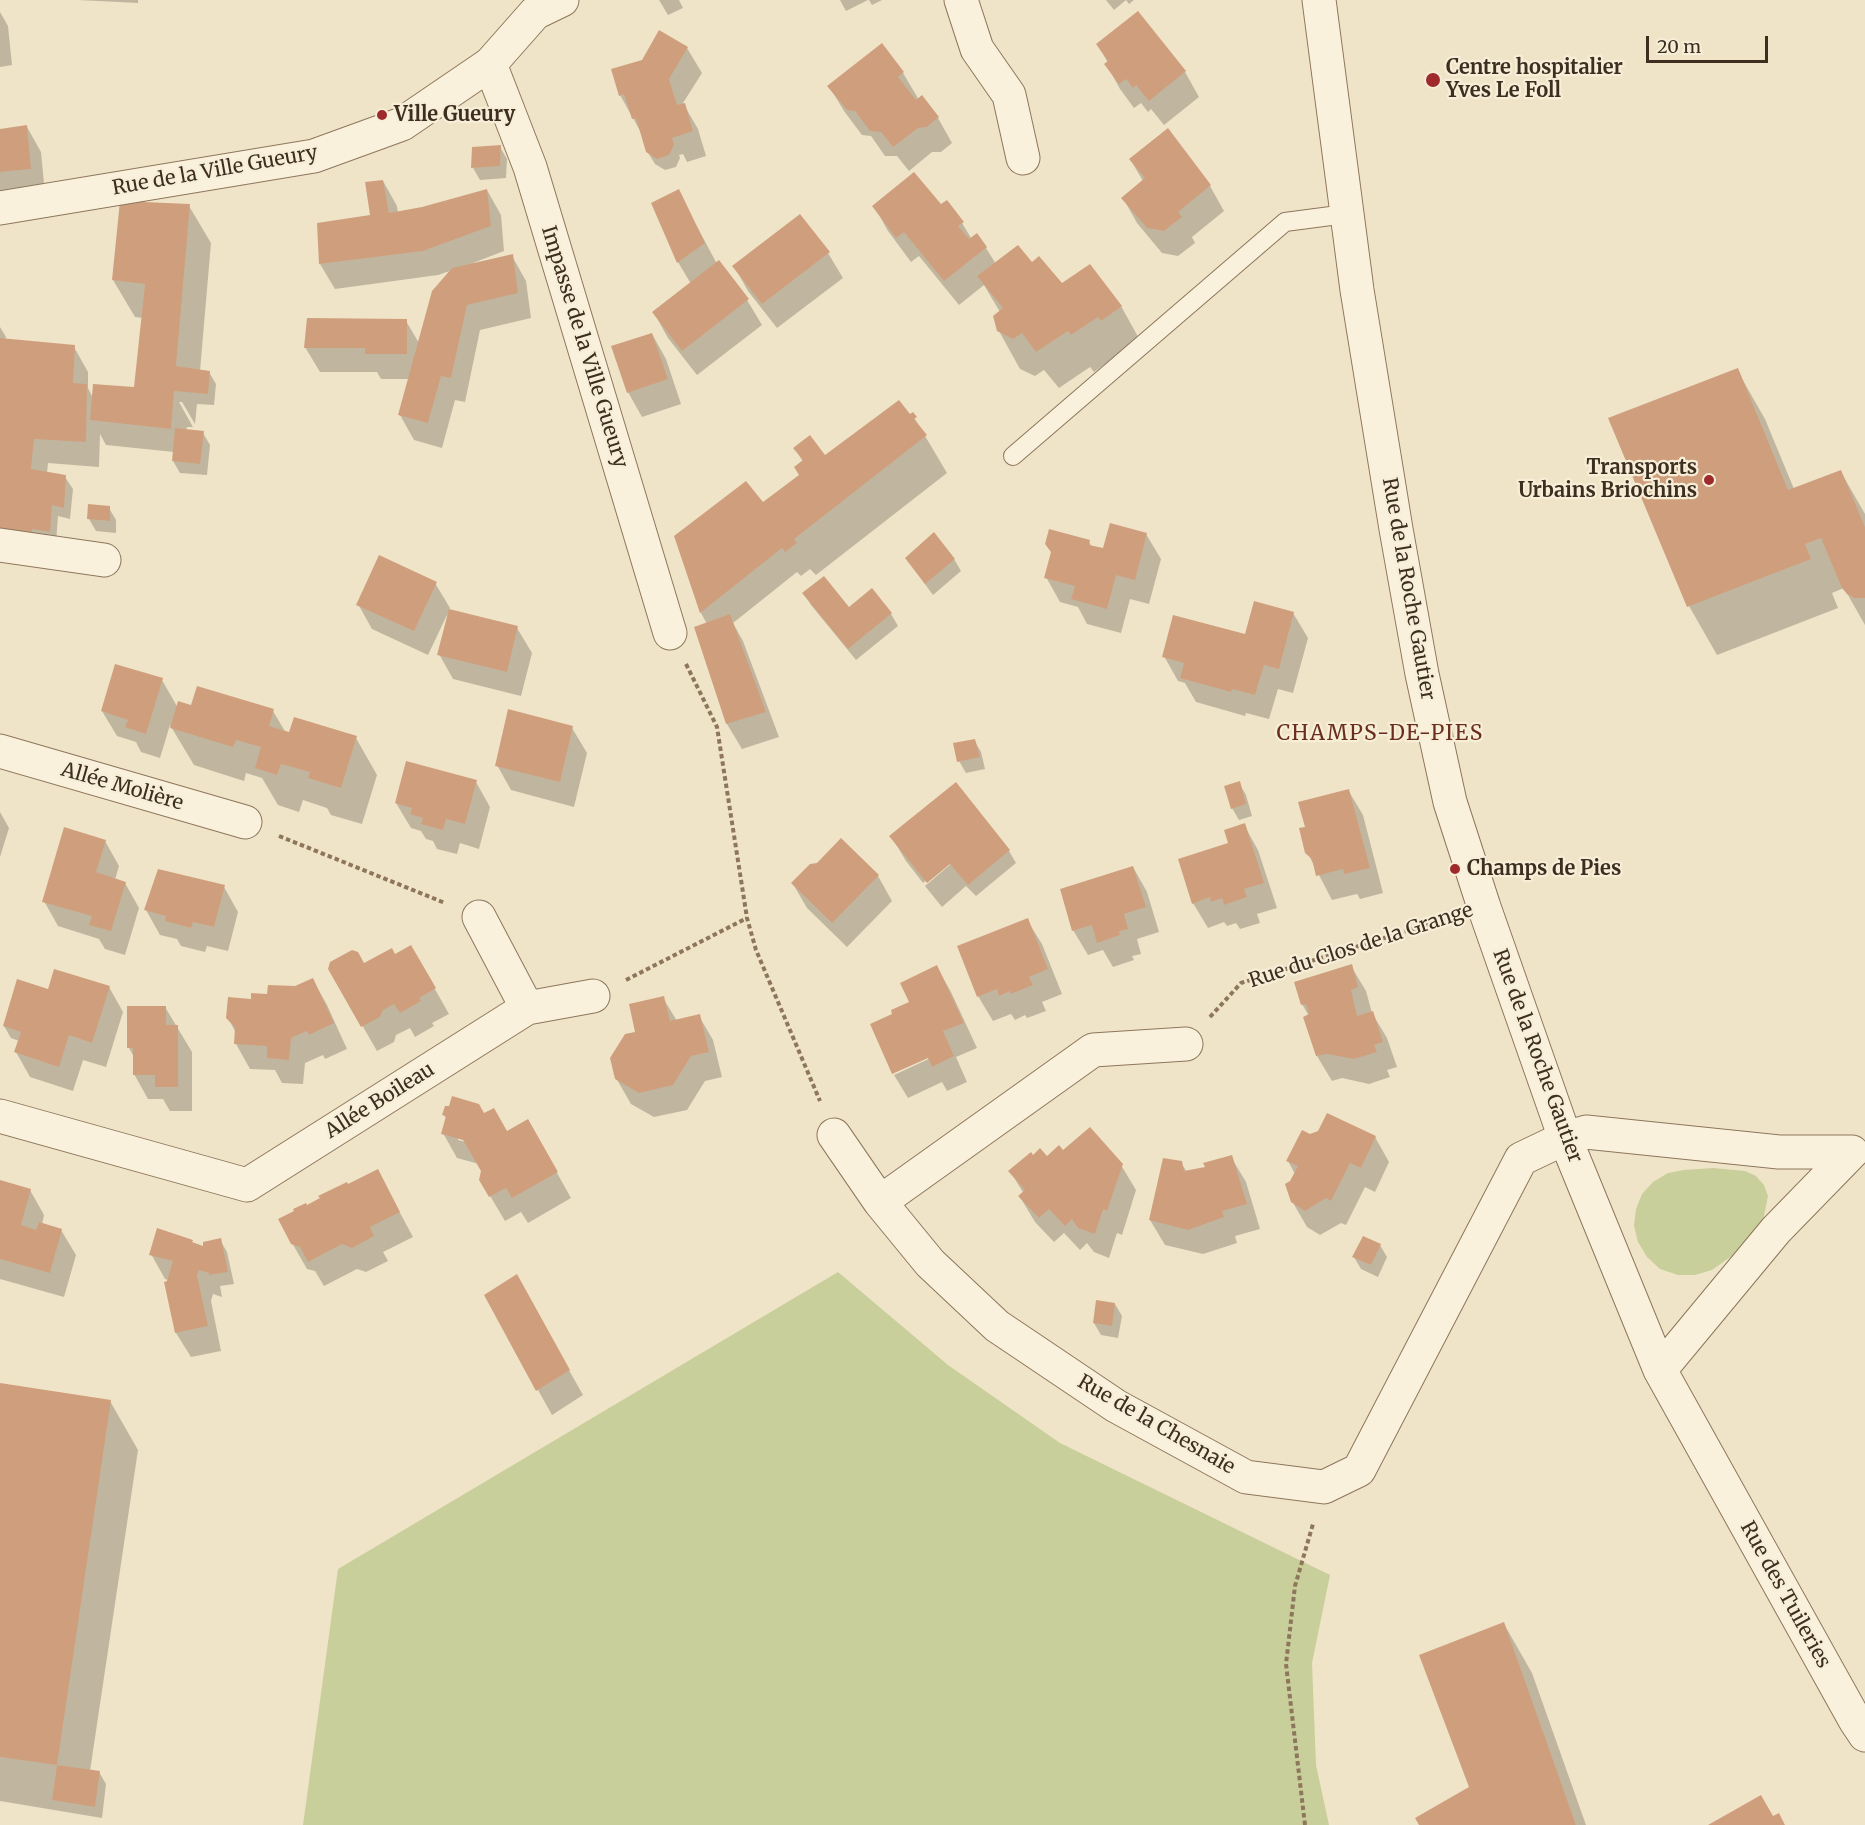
<!DOCTYPE html>
<meta charset="utf-8">
<style>
body{margin:0}
#map{position:relative;width:1865px;height:1825px;overflow:hidden;background:#f0e4c8;font-family:Merriweather,serif}
canvas{display:block}
.scale{position:absolute;left:1646px;top:36px;width:122px;height:27px;box-sizing:border-box;border:3px solid #3d2e20;border-top:0;padding-left:8px;font-size:18px;line-height:21px;white-space:nowrap;color:#3d2e20;-webkit-text-stroke:4px #f7eed8;paint-order:stroke}
</style>
<div id="map">
<canvas width="1865" height="1825"></canvas>
<div class="scale">20 m</div>
</div>
<script>
const c = document.querySelector('canvas').getContext('2d');
c.lineJoin = 'round';
function fillPath(path, color) { c.fillStyle = color; c.fill(path, 'evenodd'); }
const poly = rows => new Path2D(rows.map(r => 'M' + r).join(''));
function trace(path, color, width, dash) { c.strokeStyle = color; c.lineWidth = width; c.lineCap = dash ? 'butt' : 'round'; c.setLineDash(dash || []); c.stroke(path); }
function write(font, color, halo, rows, align = 'center') {
  c.font = font + ' Merriweather,serif'; c.lineWidth = 4.5; c.setLineDash([]); c.textBaseline = 'middle'; c.strokeStyle = halo; c.fillStyle = color; for (const [text, x, y, turn = 0] of rows) {
    c.save(); c.translate(x, y); c.rotate((+turn || 0) * Math.PI / 180); c.textAlign = isNaN(turn) ? turn : align; if (halo) c.strokeText(text, 0, 0); c.fillText(text, 0, 0); c.restore();
  }
}
fillPath(poly([
 [1713,1168,1745,1171,1756,1176,1764,1185,1768,1196,1763,1221,1736,1253,1712,1270,1695,1275,1678,1275,1660,1269,1647,1257,1638,1242,1634,1226,1636,1209,1642,1194,1653,1182,1668,1173,1684,1170],
 [838,1272,948,1365,1060,1443,1330,1575,1312,1663,1316,1765,1329,1825,303,1825,338,1569]
]), '#c9cf9b');
fillPath(poly([
 [78,0,138,0,138,3],
 [659,0,679,0,683,8,668,15],
 [840,0,868,0,846,11],
 [869,0,882,0,872,5],
 [1106,0,1134,0,1129,4,1126,0,1114,10],
 [0,12,8,26,12,65,0,67],
 [882,45,903,73,919,100,938,118,952,143,941,152,932,152,909,171,897,156,885,156,871,136,862,135,844,111,829,86],
 [1098,45,1185,72,1199,97,1164,125,1151,109,1148,112,1141,103,1134,108,1120,89,1106,64,1108,63],
 [687,48,702,73,683,103,698,129,706,156,687,162,683,154,679,155,680,158,676,167,665,170,655,164,647,151,643,136,620,95],
 [27,127,41,152,45,194,0,198,0,130],
 [1167,130,1210,186,1224,211,1192,237,1195,243,1178,256,1162,253,1137,223,1123,198,1143,181,1130,159],
 [500,147,507,159,506,178,480,180,473,168],
 [383,181,397,206,398,213,422,208,487,190,501,215,504,251,473,263,473,265,512,256,526,281,531,318,480,330,465,402,455,400,442,448,414,440,400,415,410,379,381,379,377,372,320,372,305,347,406,321,419,343,453,270,438,275,335,289,320,264,318,224,372,216],
 [678,191,717,264,747,300,762,325,697,375,668,338,654,313,691,284,678,262,653,203],
 [189,206,211,243,200,371,209,372,216,384,214,405,197,404,195,424,182,402,179,402,193,427,187,427,186,431,203,433,210,445,207,475,180,473,173,461,174,452,106,445,100,434,99,467,48,463,47,473,65,477,73,489,70,519,58,516,56,543,0,549,0,327,6,337,5,340,74,347,88,372,88,388,93,398,137,389,143,318,135,317,113,280],
 [874,206,941,206,962,223,971,238,986,248,996,264,1032,264,1061,285,1121,306,1142,344,1120,353,1094,372,1090,367,1059,388,1044,370,1035,376,1020,369,999,331,1000,312,984,285,959,305,919,256,911,262,888,231],
 [828,253,843,278,777,328,748,291,734,266],
 [652,334,666,359,681,404,642,417,628,392],
 [1737,370,1765,419,1794,489,1841,472,1865,514,1865,625,1844,588,1832,593,1838,608,1717,655,1689,606],
 [912,414,947,473,816,575,810,569,801,576,797,572,733,623,743,641,779,737,742,749,727,724,696,628,707,624,701,613,676,536,763,504,800,476,803,462,795,448,825,457],
 [109,508,116,520,116,533,96,531,89,519],
 [1146,534,1161,559,1149,604,1130,599,1121,633,1087,624,1078,607,1060,602,1046,577,1089,542,1092,547,1104,550],
 [906,558,954,559,961,571,933,595],
 [435,583,450,608,449,610,517,628,532,653,521,696,453,679,439,654,448,615,447,615,428,655,372,629,358,604],
 [804,593,849,609,891,614,898,626,856,660,811,605],
 [1293,613,1308,638,1293,693,1278,689,1269,719,1246,713,1245,716,1196,702,1185,683,1178,681,1164,656,1246,635],
 [162,680,178,708,273,711,286,733,290,734,356,738,377,775,362,824,331,815,327,808,303,800,299,812,278,805,262,778,246,773,244,781,194,765,170,725,160,758,141,752,136,742,117,736,102,711],
 [572,728,587,753,574,807,511,790,497,765],
 [974,740,981,752,985,769,966,773,959,761],
 [476,782,490,807,479,849,460,843,457,854,437,849,433,841,426,839,421,831,411,828,396,803],
 [1239,783,1246,795,1252,816,1239,820,1232,808],
 [956,785,1009,851,1016,863,976,896,966,886,942,907,925,886,991,830,989,828,923,883,906,861,891,836],
 [1348,790,1363,815,1383,893,1360,899,1357,894,1332,900,1307,852,1307,828],
 [0,812,9,828,0,857],
 [1244,825,1258,850,1277,908,1257,914,1260,923,1240,929,1236,923,1227,926,1224,922,1208,928,1193,903],
 [105,841,119,866,115,880,125,883,139,908,125,955,105,949,99,939,58,926,44,901],
 [1133,867,1147,892,1159,932,1137,939,1141,954,1132,956,1134,960,1113,967,1103,950,1088,955,1073,930],
 [878,876,892,901,847,947,807,908,793,884],
 [224,887,238,912,228,951,207,946,205,952,181,946,177,939,160,935,146,910],
 [1027,920,1042,944,1062,994,1042,1002,1046,1011,1027,1018,1025,1015,1015,1020,1011,1014,993,1021,978,996],
 [411,947,449,1014,432,1023,434,1026,415,1037,410,1028,396,1035,394,1042,377,1051,336,980,363,965,395,956],
 [1351,966,1366,991,1372,1013,1387,1038,1397,1067,1387,1070,1390,1077,1369,1084,1342,1078,1332,1081,1317,1056,1305,1017,1309,1016,1302,1004],
 [937,967,951,992,977,1048,956,1057,967,1082,947,1091,942,1082,908,1098,894,1075,935,1056,894,1015,911,1003],
 [313,980,327,1005,347,1049,325,1059,323,1055,305,1063,303,1084,282,1083,275,1070,250,1069,236,1044,236,1033,228,1018,252,1001,296,988],
 [109,987,123,1012,106,1067,83,1060,73,1091,30,1077,16,1052,19,1041,11,1038,4,1026,49,991],
 [663,998,677,1021,699,1016,713,1040,722,1077,705,1081,687,1110,654,1117,631,1104,616,1078],
 [165,1007,192,1052,192,1111,170,1111,163,1099,148,1099,134,1074,134,1057,129,1048],
 [444,1115,484,1115,507,1133,528,1121,571,1198,528,1223,521,1212,505,1221,480,1179,482,1170,479,1164,457,1158,443,1133,447,1120],
 [458,1137,470,1143,458,1140],
 [1375,1137,1389,1162,1375,1192,1365,1187,1346,1225,1341,1223,1320,1235,1307,1227,1292,1201,1291,1182,1295,1174,1288,1161],
 [1063,1153,1121,1165,1136,1190,1122,1235,1117,1233,1109,1258,1094,1252,1087,1243,1080,1250,1064,1233,1054,1242,1035,1222,1020,1197,1024,1194,1010,1171,1033,1157,1047,1158],
 [1231,1157,1246,1182,1260,1229,1235,1236,1237,1243,1203,1254,1165,1245,1150,1220,1181,1163,1187,1172,1206,1169],
 [0,1182,30,1190,44,1215,42,1225,61,1230,76,1255,64,1297,0,1279],
 [391,1196,413,1237,383,1252,388,1261,366,1272,357,1269,324,1286,315,1271,307,1269,292,1243,306,1206],
 [220,1240,227,1252,234,1284,220,1286,222,1297,213,1294,211,1301,221,1351,191,1357,176,1333,172,1281,165,1279,151,1254,192,1241,194,1245,202,1247],
 [1380,1245,1387,1257,1378,1277,1361,1269,1354,1257],
 [516,1276,583,1395,552,1415,538,1390],
 [1115,1304,1122,1316,1118,1338,1101,1335,1094,1323],
 [0,1384,110,1401,138,1450,90,1771,99,1772,106,1784,102,1818,0,1801],
 [1504,1624,1532,1673,1586,1825,1421,1825,1471,1787]
]), '#0003');
fillPath(poly([
 [1138,11,1186,71,1149,101,1136,85,1133,88,1126,79,1119,84,1104,64,1108,61,1096,44],
 [659,30,688,47,669,79,677,105,685,103,693,131,672,138,674,145,669,155,657,159,646,152,636,118,632,119,624,94,619,96,611,69,642,60],
 [882,43,904,72,898,77,916,100,922,95,939,117,927,127,918,128,893,147,881,132,870,131,855,111,847,110,827,86],
 [27,125,31,169,0,172,0,129],
 [1168,128,1211,185,1178,212,1182,217,1164,231,1147,228,1121,198,1145,178,1129,159],
 [501,145,500,166,471,168,472,147],
 [914,172,941,204,947,200,964,222,958,226,969,239,977,233,987,247,944,281,904,232,896,238,872,206],
 [383,180,389,213,422,207,487,189,491,226,423,251,319,264,317,223,370,215,365,182],
 [679,189,705,243,677,263,651,203],
 [120,201,190,204,176,366,210,371,208,394,174,391,171,429,90,420,93,384,134,387,145,284,112,280],
 [800,214,830,252,762,304,732,266],
 [1018,245,1032,262,1039,256,1062,283,1090,264,1122,306,1101,321,1098,317,1071,335,1068,331,1036,352,1022,333,1013,339,997,331,993,316,1003,308,977,276],
 [513,254,518,293,467,305,451,378,441,376,428,423,398,415,432,291,452,268],
 [719,260,749,299,682,351,652,312],
 [307,318,407,319,407,354,365,354,365,348,304,348],
 [652,333,668,379,627,393,611,346],
 [0,338,75,345,73,383,87,384,86,442,34,439,31,469,66,475,64,508,52,505,50,532,32,529,31,540,0,538],
 [1738,368,1788,490,1841,470,1865,527,1865,598,1854,598,1847,594,1842,588,1821,538,1805,544,1811,559,1687,607,1608,418],
 [899,400,910,414,913,412,917,417,914,419,927,435,794,539,797,543,785,552,782,548,700,613,674,536,746,481,763,502,799,475,794,467,803,460,793,448,810,435,825,455],
 [175,428,204,431,200,464,172,461],
 [88,504,110,506,110,521,87,519],
 [1110,523,1147,533,1135,580,1116,575,1107,609,1071,599,1075,586,1044,578,1051,552,1045,544,1049,529,1090,540,1089,545,1103,548],
 [934,532,955,559,925,584,905,558],
 [379,555,437,582,414,631,356,605],
 [824,576,849,607,872,588,892,613,848,649,802,593],
 [1254,601,1294,612,1279,669,1264,665,1255,695,1232,689,1231,692,1180,678,1184,663,1162,657,1173,615,1245,634],
 [449,609,518,626,507,672,437,655],
 [730,614,766,712,726,724,694,627],
 [115,664,163,678,146,734,125,727,128,720,101,711],
 [197,686,274,709,269,726,289,732,294,717,357,736,341,788,308,778,310,772,281,764,277,775,255,768,261,747,236,740,233,747,170,728,178,701,191,705],
 [508,709,573,726,560,782,495,766],
 [975,739,980,757,957,762,953,743],
 [406,761,477,780,465,824,446,819,443,830,421,824,423,818,410,814,412,808,395,803],
 [1240,781,1246,804,1231,809,1224,786],
 [956,782,1010,850,968,885,950,864,927,883,889,836],
 [1349,789,1370,868,1344,874,1343,869,1316,876,1312,859,1305,853,1299,828,1305,827,1298,802],
 [1245,823,1264,883,1244,889,1247,897,1224,905,1222,898,1211,902,1210,897,1192,904,1178,859,1228,843,1224,830],
 [64,827,106,840,96,872,126,882,111,931,89,925,92,916,42,902],
 [841,838,879,875,832,923,791,883,810,864,817,863],
 [1133,866,1146,907,1124,914,1128,929,1119,931,1120,935,1097,943,1092,925,1072,931,1060,889],
 [158,869,225,885,214,927,193,922,191,928,165,921,166,916,144,910],
 [1028,918,1048,969,1029,977,1033,985,1011,994,1010,991,999,996,997,989,977,997,957,946],
 [411,945,436,988,419,998,421,1001,400,1013,394,1004,383,1010,380,1017,361,1027,328,969,330,962,352,950,358,952,364,963,392,948,395,954],
 [1352,964,1358,987,1351,990,1357,1016,1373,1011,1383,1042,1374,1045,1377,1052,1354,1059,1327,1054,1316,1056,1303,1017,1309,1014,1306,1004,1301,1005,1294,982],
 [937,965,964,1023,943,1031,954,1056,932,1067,928,1058,892,1074,870,1024,892,1014,891,1010,909,1002,900,983],
 [54,969,110,986,92,1043,69,1035,59,1067,14,1052,21,1032,3,1026,17,979,48,989],
 [313,978,334,1023,309,1035,307,1031,291,1038,289,1060,267,1058,267,1046,234,1044,235,1027,226,1018,228,997,251,999,251,993,267,994,268,985,295,986],
 [664,996,670,1021,700,1014,709,1052,691,1056,673,1085,639,1093,615,1079,610,1058,625,1034,635,1032,629,1004],
 [127,1006,166,1006,166,1025,178,1025,178,1087,155,1087,155,1075,133,1075,133,1048,127,1048],
 [452,1096,479,1104,484,1113,494,1108,507,1131,528,1119,558,1172,512,1198,506,1188,489,1197,479,1180,481,1171,463,1140,441,1134,446,1116,442,1115,445,1106,449,1106],
 [1327,1113,1376,1136,1361,1168,1350,1163,1331,1201,1326,1198,1305,1211,1291,1202,1285,1184,1290,1181,1298,1166,1286,1161,1302,1130,1310,1134,1318,1131],
 [1090,1127,1123,1164,1107,1211,1103,1209,1095,1234,1078,1228,1072,1219,1065,1226,1049,1209,1039,1218,1018,1196,1025,1190,1008,1171,1031,1152,1033,1155,1040,1148,1047,1156,1059,1145,1063,1150],
 [1232,1155,1247,1204,1222,1211,1224,1217,1188,1230,1149,1220,1163,1158,1182,1161,1184,1171,1205,1167,1203,1163],
 [378,1169,400,1212,370,1227,374,1236,352,1248,342,1244,308,1262,300,1247,291,1244,278,1219,294,1211,293,1209,306,1203,307,1205,320,1198,318,1196,347,1182,348,1184],
 [0,1180,31,1189,21,1225,36,1230,39,1222,62,1229,50,1273,0,1259],
 [157,1228,193,1240,192,1242,203,1246,203,1242,221,1238,228,1272,209,1275,209,1273,199,1270,197,1275,208,1326,175,1333,164,1282,167,1281,173,1261,149,1255],
 [1363,1236,1381,1244,1371,1265,1352,1257],
 [517,1274,570,1370,536,1391,484,1295],
 [1096,1300,1115,1303,1112,1326,1093,1323],
 [0,1383,111,1400,57,1765,0,1757],
 [1504,1622,1576,1825,1419,1825,1415,1818,1469,1787,1419,1655],
 [57,1765,100,1771,95,1807,52,1800],
 [1761,1795,1773,1816,1779,1813,1785,1825,1708,1825]
]), '#cf9f7d');
const service = poly([
 [1013,456,1285,222,1346,214]
]);
const minor = poly([
 [961,0,977,49,1009,95,1023,158],
 [490,64,530,167,670,633],
 [0,545,104,560],
 [0,751,245,822],
 [479,917,527,1008],
 [0,1116,247,1185,527,1008,593,996],
 [834,1135,880,1202,930,1263,997,1326,1116,1406,1246,1477,1324,1487,1359,1470,1521,1159,1565,1138],
 [880,1202,1093,1050,1186,1044]
]);
const tertiary = poly([
 [1319,0,1357,290,1396,529,1422,674,1450,802,1484,907,1565,1138,1660,1370,1855,1720,1865,1735],
 [0,208,314,156,402,124,490,64,535,13,562,0],
 [1565,1138,1586,1132,1779,1152,1852,1152],
 [1660,1370,1776,1230,1852,1152]
]);
trace(service, '#8d765c', 20);
trace(minor, '#8d765c', 35);
trace(tertiary, '#8d765c', 35);
trace(poly([
 [686,664,717,727,747,918,756,950,820,1101],
 [279,836,445,903],
 [626,980,747,918],
 [1210,1017,1241,983,1448,918],
 [1305,1825,1286,1664,1295,1586,1313,1524]
]), '#8d765c', 4, [4.5, 3]);
trace(service, '#faf1dc', 18);
trace(minor, '#faf1dc', 33);
trace(tertiary, '#faf1dc', 33);
for (const [x, y, r, color] of [
 [1433,80,8,"#9e2a2b"],
 [382,115,6,"#9e2a2b"],
 [1709,480,6,"#9e2a2b"],
 [1455,869,6,"#9e2a2b"]
]) { const dot = new Path2D(); dot.arc(x, y, r, 0, 2 * Math.PI); c.fillStyle = color; c.fill(dot); trace(dot, '#f7eed8', 2); }
write('bold 20px', '#3d2e20', '#f7eed8', [
 ["Centre hospitalier",1446,68],
 ["Yves Le Foll",1446,91],
 ["Ville Gueury",394,115],
 ["Transports",1697,468,"right"],
 ["Urbains Briochins",1697,491,"right"],
 ["Champs de Pies",1467,869]
], 'left');
write('20px', '#3d2e20', '#f7eed8', [
 ["Rue de la Ville Gueury",215,171,-10],
 ["Impasse de la Ville Gueury",584,347,73],
 ["Rue de la Roche Gautier",1408,589,80],
 ["Allée Molière",122,787,16],
 ["Rue du Clos de la Grange",1361,946,-18],
 ["Rue de la Roche Gautier",1537,1056,70],
 ["Allée Boileau",380,1101,-32],
 ["Rue de la Chesnaie",1156,1425,30],
 ["Rue des Tuileries",1785,1595,61]
]);
c.letterSpacing = '1.5px';
write('21px', '#6b2e1e', '#f7eed8', [
 ["CHAMPS-DE-PIES",1380,734]
]);
c.letterSpacing = '0px';
</script>
